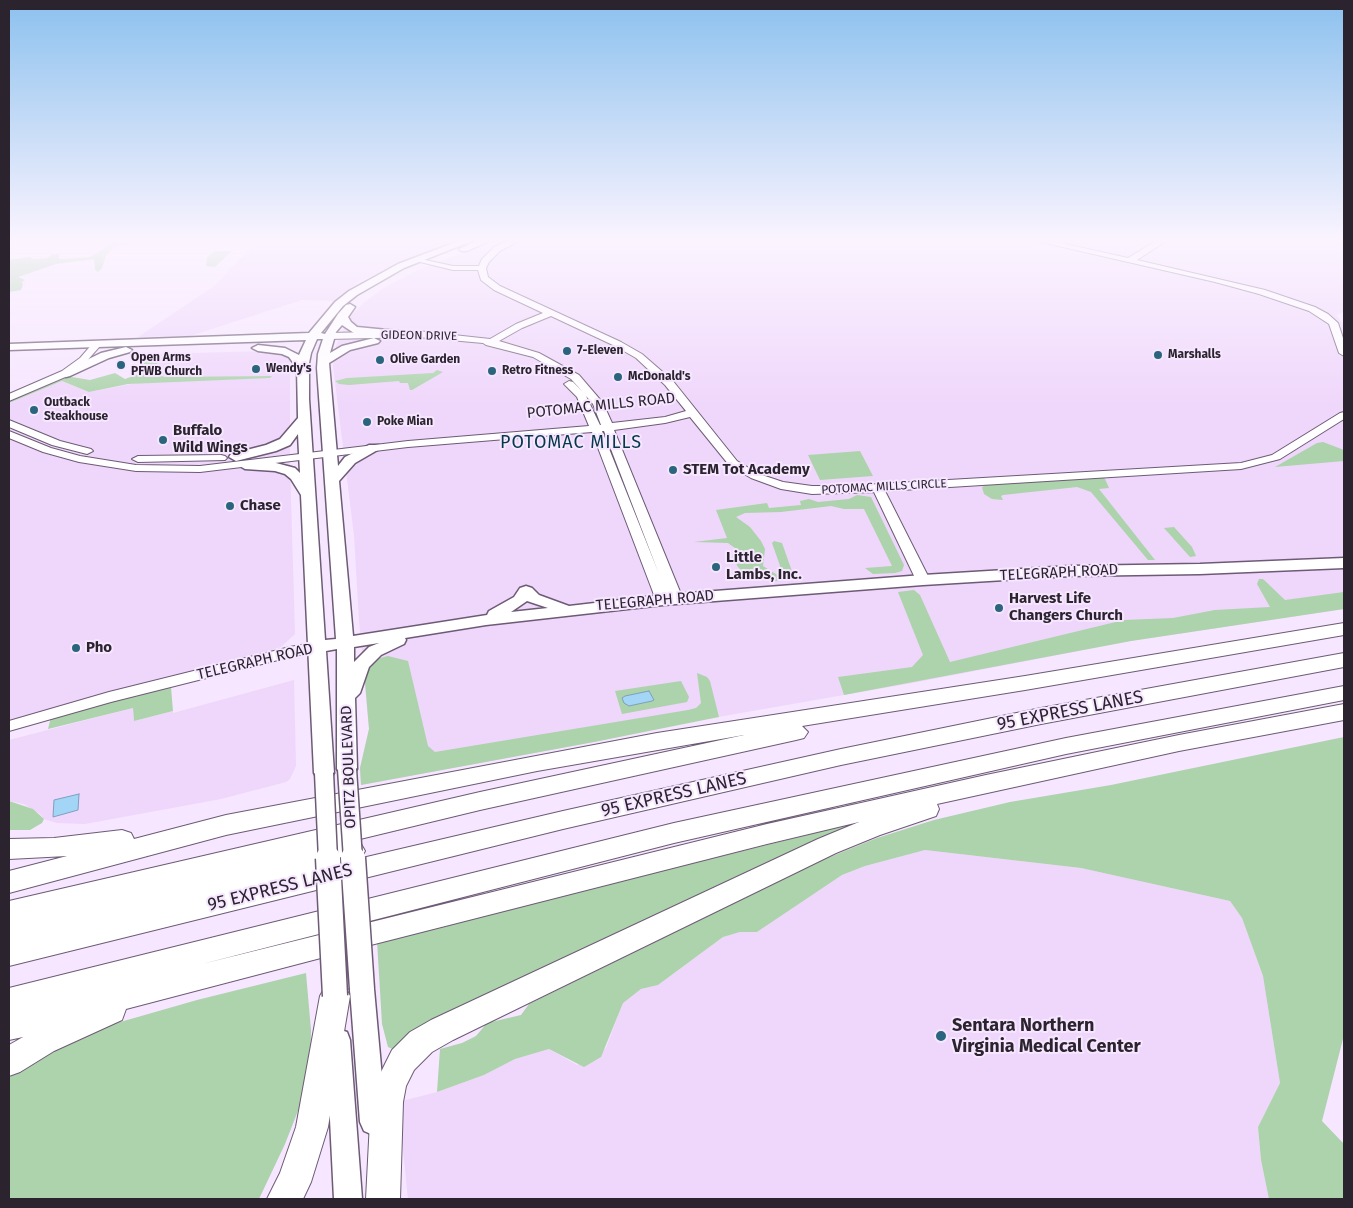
<!DOCTYPE html>
<style>
body{margin:0}
#map{position:relative;width:1353px;height:1208px;overflow:hidden;background:#f6e6ff;font-family:"Fira Sans",sans-serif}
canvas{display:block}
.frame{position:absolute;inset:0;border:10px solid #2b242f;pointer-events:none}
</style>
<div id="map">
<canvas width="1353" height="1208"></canvas>
<div class="frame"></div>
</div>
<script>
const c = document.querySelector('canvas').getContext('2d');
c.lineJoin = 'round';
function fillPath(path, color) { c.fillStyle = color; c.fill(path, 'evenodd'); }
const poly = rows => new Path2D(rows.map(r => 'M' + r).join(''));
function trace(path, color, width, dash) { c.strokeStyle = color; c.lineWidth = width; c.lineCap = dash ? 'butt' : 'round'; c.setLineDash(dash || []); c.stroke(path); }
function write(font, color, halo, rows, align = 'center') {
  c.font = font + ' "Fira Sans",sans-serif'; c.lineWidth = 4; c.setLineDash([]); c.textBaseline = 'middle'; c.strokeStyle = halo; c.fillStyle = color; for (const [text, x, y, turn = 0] of rows) {
    c.save(); c.translate(x, y); c.rotate((+turn || 0) * Math.PI / 180); c.textAlign = isNaN(turn) ? turn : align; if (halo) c.strokeText(text, 0, 0); c.fillText(text, 0, 0); c.restore();
  }
}
fillPath(poly([
 [259,239,463,239,400,262,359,282,333,301,302,300,190,336,138,337,214,286],
 [499,239,1325,239,1344,244,1344,312,1336,315,1344,325,1344,609,1131,641,907,684,695,721,594,742,361,785,360,768,369,729,359,620,354,535,333,366,336,346,348,318,367,300,383,288,422,268],
 [269,351,287,356,290,361,290,465,295,634,281,647,262,653,9,721,9,403,62,381,89,392,137,383,147,371,141,362,148,354],
 [294,680,296,766,290,779,286,782,221,799,85,824,57,823,44,819,40,814,24,804,9,801,9,740,133,708,134,721,173,711,173,713],
 [925,850,1081,868,1230,901,1242,918,1263,976,1280,1083,1258,1127,1261,1160,1269,1199,408,1199,398,1102,437,1092,484,1075,515,1059,549,1049,577,1065,606,1048,623,1002,641,989,658,985,723,937,740,932,757,932,842,875,865,866]
]), '#efd6fb');
fillPath(poly([
 [111,239,150,239,113,248,106,256,102,268,98,272,95,270,94,259,56,264,18,277,25,280,22,282,23,284,21,290,9,292,9,260,30,257,33,259,47,258,53,254,59,254,59,259,90,257,105,248],
 [215,251,232,251,215,267,206,266,207,257],
 [155,361,157,363,155,372,164,377,272,376,270,378,128,384,89,392,62,381,9,403,9,399,66,376,90,380,115,373,125,379,147,371,141,362],
 [437,370,443,372,412,390,410,390,408,383,400,383,399,381,349,385,339,384,335,381,347,378,433,373],
 [1323,442,1344,450,1344,461,1275,467,1317,443],
 [860,451,873,476,820,480,808,455],
 [1103,477,1105,479,1109,488,1099,489,1155,560,1148,560,1091,492,1077,487,1003,495,1001,496,1003,500,992,499,984,494,982,487,988,484],
 [857,495,871,497,904,565,902,571,895,573,873,574,865,568,892,566,864,509,844,509,831,506,781,512,745,513,736,517,750,527,761,541,765,549,763,566,779,576,782,581,773,581,746,575,738,567,732,556,736,555,735,548,728,543,694,542,727,538,716,510,767,503,769,508,801,505,800,501,809,499,818,502,849,499],
 [1174,527,1192,547,1196,556,1190,557,1164,528],
 [774,541,782,543,794,577,791,578,784,577,772,543],
 [1259,579,1263,579,1285,600,1344,592,1344,609,1131,641,844,695,838,677,912,667,923,655,898,592,914,590,920,595,950,662,1124,620,1173,618,1215,610,1270,607,1257,584],
 [388,656,408,661,428,746,435,752,688,710,696,708,701,703,697,673,707,677,710,681,719,717,594,742,361,785,360,768,369,729,365,682,367,673,373,663,380,658],
 [681,681,689,697,687,702,622,714,615,691],
 [171,687,173,711,134,721,133,708,48,729,51,717],
 [1344,737,1344,1035,1322,1121,1344,1144,1344,1199,1269,1199,1261,1160,1258,1127,1280,1083,1263,976,1242,918,1230,901,1081,868,925,850,865,866,842,875,757,932,740,932,723,937,658,985,641,989,623,1003,601,1057,584,1067,549,1049,515,1059,484,1075,437,1092,440,1049,462,1043,476,1036,487,1023,521,1015,529,1004,820,861,877,838,934,820,1010,802,1111,785],
 [9,801,33,809,44,819,42,823,30,830,9,830],
 [876,818,397,1051,388,1047,382,1024,377,941],
 [306,973,311,1030,310,1080,285,1144,259,1199,9,1199,9,1078,12,1075,82,1033,197,1000]
]), '#acd3ab');
const water = poly([
 [649,691,654,700,652,701,629,706,624,703,622,698,625,696,649,691],
 [79,794,78,810,53,817,54,800,79,794]
]);
fillPath(water, '#a3d5f7');
trace(water, '#7fa0bb', 1);
const tertiary = poly([
 [512,239,523,239,500,251,489,262,486,268,488,277,500,286,621,342,642,354,673,381,737,461,759,474,783,482,812,486,845,486,1241,463,1272,455,1340,413,1344,412,1344,419,1280,459,1241,469,885,491,930,580,923,584,916,580,874,492,812,494,781,489,751,478,729,465,690,417,665,423,614,430,683,599,676,603,670,600,663,604,656,600,592,432,408,447,200,472,136,471,79,462,43,452,9,438,9,431,51,448,80,456,136,465,200,466,408,441,589,426,577,397,564,384,569,381,573,382,582,391,571,379,533,357,486,345,483,343,417,337,329,339,324,336,329,333,417,331,490,339,516,324,543,313,494,290,481,280,478,270,453,270,412,260,416,258,453,266,479,266,482,259,494,247,512,239],
 [551,316,615,346,636,358,665,385,686,411,665,417,612,423,603,403,579,375,539,353,499,341,522,328,551,316],
 [586,396,593,404,601,425,600,425,586,396],
 [602,431,604,431,659,574,602,431],
 [1028,239,1043,239,1128,258,1159,239,1169,239,1137,260,1265,290,1315,307,1328,314,1338,323,1344,341,1344,356,1339,353,1329,324,1309,311,1259,294,1215,282,1028,239],
 [97,341,102,344,100,346,86,362,70,375,9,401,9,394,62,371,80,358,94,342,97,341],
 [9,420,60,441,91,449,93,451,87,454,52,445,9,427,9,420],
 [221,455,225,456,227,458,225,460,138,462,132,459,138,456,221,455],
 [318,642,323,644,325,647,323,650,290,657,111,702,9,731,9,721,109,692,290,647,318,642]
]);
const secondary = poly([
 [464,239,477,239,404,268,357,295,343,306,321,333,325,334,338,314,346,305,350,304,355,307,348,317,351,322,357,327,398,331,404,334,398,337,354,333,342,325,336,332,330,353,342,346,374,338,380,341,378,343,350,350,329,363,338,466,345,457,369,445,379,445,381,448,355,463,339,481,353,636,487,615,489,611,514,597,520,588,526,586,532,588,539,595,569,606,663,595,923,575,1071,566,1200,564,1344,558,1344,568,1200,574,1071,576,923,585,663,605,486,625,405,638,406,640,404,644,381,655,369,667,360,693,355,698,357,769,354,774,347,776,340,774,337,769,337,649,326,651,334,773,331,778,324,780,317,778,314,773,301,495,291,479,285,474,275,471,245,469,238,465,245,461,276,463,295,468,300,473,298,434,290,445,276,451,236,461,229,457,231,454,266,445,280,439,298,418,297,368,289,357,282,354,258,351,252,348,258,345,285,348,299,355,306,340,9,350,9,344,309,333,335,302,349,291,398,264,464,239],
 [317,339,323,339,318,354,317,368,336,639,325,640,309,399,309,363,311,353,317,339],
 [527,601,548,608,511,612,527,601],
 [379,643,369,647,354,662,354,647,379,643],
 [481,239,494,239,467,251,461,251,459,249,481,239],
 [126,347,132,350,130,352,109,358,70,376,66,377,60,373,101,353,126,347],
 [362,979,370,982,374,989,386,1122,382,1131,373,1135,364,1131,360,1122,350,989,354,982,362,979],
 [338,1029,347,1032,350,1040,362,1199,334,1199,326,1040,329,1032,338,1029]
]);
const motorway = poly([
 [1344,623,1344,635,1025,690,802,726,808,732,804,738,796,740,480,810,327,847,352,841,361,844,365,851,361,858,358,859,563,811,841,749,1041,708,1344,653,1344,667,1041,724,841,765,563,829,9,966,9,901,480,792,744,735,537,771,226,835,9,893,9,871,67,856,9,859,9,839,54,838,122,830,131,833,134,839,226,815,657,733,1025,676,1344,623],
 [1344,686,1344,700,1066,754,674,843,202,964,767,824,986,775,1179,735,1344,704,1344,720,1179,751,937,804,939,809,936,816,880,835,836,853,453,1040,432,1052,414,1070,406,1086,403,1102,400,1199,366,1199,371,1102,375,1084,392,1050,410,1032,431,1020,818,839,859,822,767,844,359,948,126,1009,122,1020,54,1051,20,1072,9,1076,9,1045,23,1037,9,1040,9,988,674,823,1066,738,1344,686],
 [335,983,345,987,350,996,328,1127,311,1182,303,1199,267,1199,280,1173,296,1127,320,996,325,987,335,983]
]);
trace(tertiary, '#6d5b75', 2);
trace(secondary, '#6d5b75', 3);
trace(motorway, '#6d5b75', 2);
fillPath(tertiary, '#fff');
fillPath(secondary, '#fff');
fillPath(motorway, '#fff');
const secondaryBridgeFar1 = poly([
 [347,769,353,859],
 [324,773,328,859]
]);
const secondaryBridge = poly([
 [328,858,335,996],
 [353,858,362,989]
]);
trace(secondaryBridgeFar1, '#6d5b75', 21, []);
trace(secondaryBridge, '#6d5b75', 27, []);
trace(secondaryBridgeFar1, '#fff', 18);
trace(secondaryBridge, '#fff', 24);
const sky = c.createLinearGradient(0, 0, 0, 408);
sky.addColorStop(0, '#8cc1ee');
sky.addColorStop(0.59, '#fbf4ff');
sky.addColorStop(1, '#fbf4ff00');
c.fillStyle = sky;
c.fillRect(0, 0, 1353, 408);
for (const [x, y, r, color] of [
 [567,351,5,"#2b647d"],
 [1158,355,5,"#2b647d"],
 [380,360,5,"#2b647d"],
 [121,365,5,"#2b647d"],
 [256,369,5,"#2b647d"],
 [492,371,5,"#2b647d"],
 [618,377,5,"#2b647d"],
 [34,410,5,"#2b647d"],
 [367,422,5,"#2b647d"],
 [163,440,5,"#2b647d"],
 [673,470,5,"#2b647d"],
 [230,506,5,"#2b647d"],
 [716,567,5,"#2b647d"],
 [999,608,5,"#2b647d"],
 [76,648,5,"#2b647d"],
 [941,1036,6,"#2b647d"]
]) { const dot = new Path2D(); dot.arc(x, y, r, 0, 2 * Math.PI); c.fillStyle = color; c.fill(dot); trace(dot, '#f6e6ff', 2); }
write('12px', '#2b242f', '#f6e6ff', [
 ["GIDEON DRIVE",419,336,1],
 ["POTOMAC MILLS CIRCLE",884,487,-3]
]);
write('bold 12px', '#2b242f', '#f6e6ff', [
 ["7-Eleven",577,351],
 ["Marshalls",1168,355],
 ["Open Arms",131,358],
 ["PFWB Church",131,372],
 ["Olive Garden",390,360],
 ["Wendy's",266,369],
 ["Retro Fitness",502,371],
 ["McDonald's",628,377],
 ["Outback",44,403],
 ["Steakhouse",44,417],
 ["Poke Mian",377,422]
], 'left');
write('15px', '#2b242f', '#f6e6ff', [
 ["POTOMAC MILLS ROAD",601,406,-6],
 ["TELEGRAPH ROAD",1059,573,-3],
 ["TELEGRAPH ROAD",655,601,-5],
 ["TELEGRAPH ROAD",255,662,-13],
 ["OPITZ BOULEVARD",349,767,-92]
]);
write('bold 15px', '#2b242f', '#f6e6ff', [
 ["Buffalo",173,431],
 ["Wild Wings",173,448],
 ["STEM Tot Academy",683,470],
 ["Chase",240,506],
 ["Little",726,558],
 ["Lambs, Inc.",726,575],
 ["Harvest Life",1009,599],
 ["Changers Church",1009,616],
 ["Pho",86,648]
], 'left');
c.letterSpacing = '1px';
write('18px', '#06384b', '#f6e6ff', [
 ["POTOMAC MILLS",571,443]
]);
c.letterSpacing = '0px';
write('18px', '#2b242f', '#f6e6ff', [
 ["95 EXPRESS LANES",1070,711,-11],
 ["95 EXPRESS LANES",674,795,-13],
 ["95 EXPRESS LANES",280,888,-14]
]);
write('bold 18px', '#2b242f', '#f6e6ff', [
 ["Sentara Northern",952,1026],
 ["Virginia Medical Center",952,1047]
], 'left');
</script>
